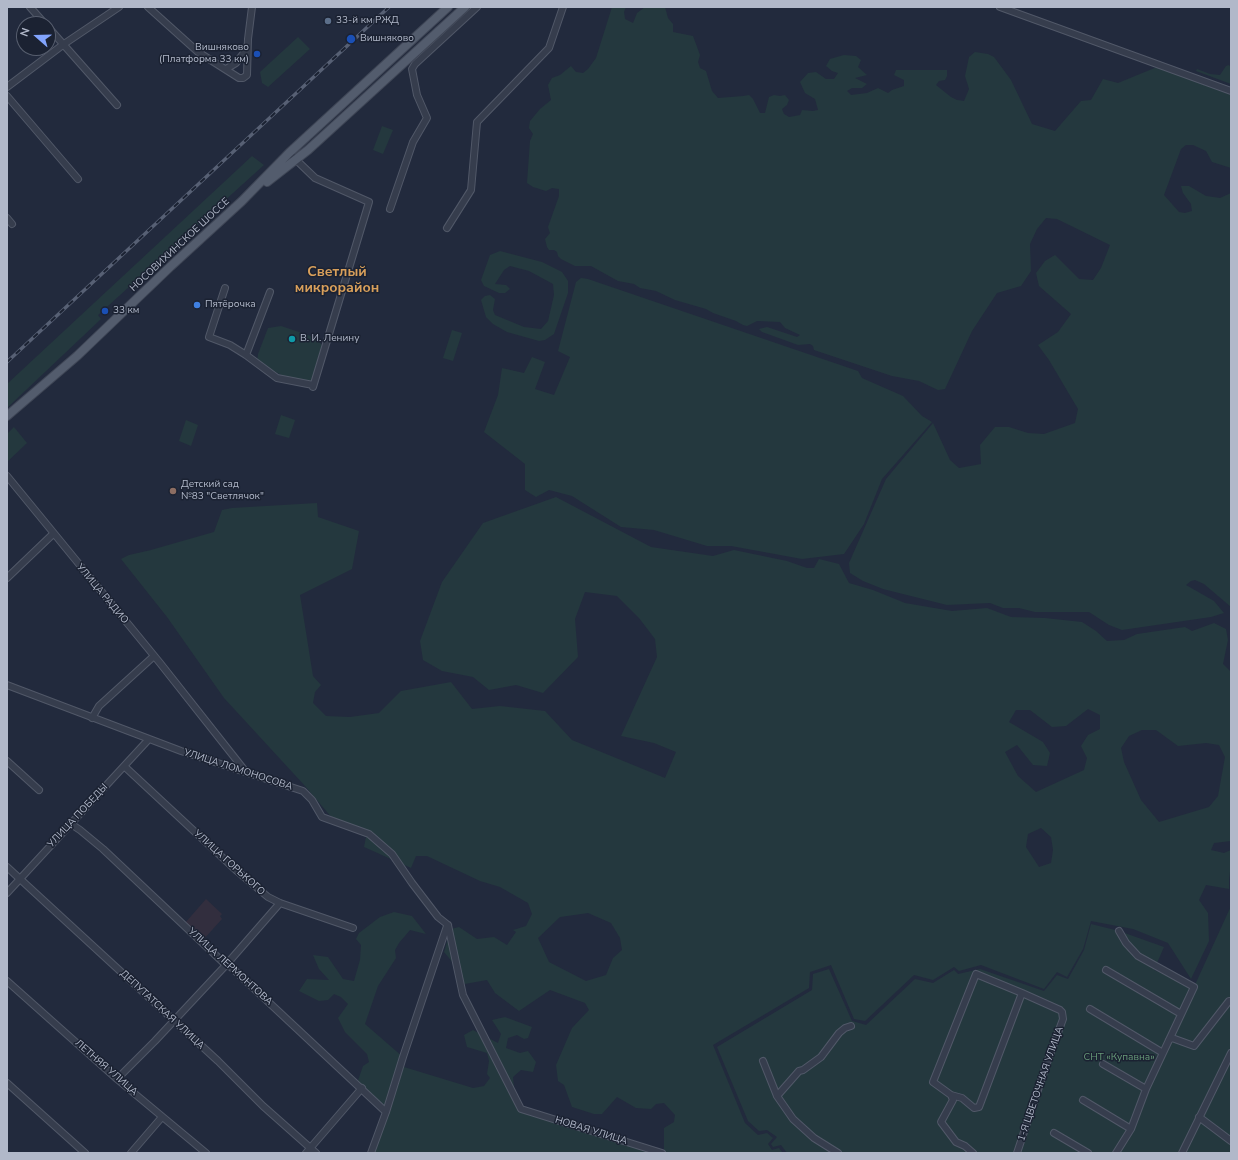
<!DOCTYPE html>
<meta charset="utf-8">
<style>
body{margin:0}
#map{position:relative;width:1238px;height:1160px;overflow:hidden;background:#222a3d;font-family:"Nunito Sans",sans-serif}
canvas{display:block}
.frame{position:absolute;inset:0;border:8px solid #b1b8c9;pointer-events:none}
.north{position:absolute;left:16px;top:16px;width:40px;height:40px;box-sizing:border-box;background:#1b2232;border:1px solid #575e6e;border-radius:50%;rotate:290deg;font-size:11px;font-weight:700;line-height:16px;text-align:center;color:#b1b8c9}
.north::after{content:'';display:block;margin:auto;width:14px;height:18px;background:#82a4fd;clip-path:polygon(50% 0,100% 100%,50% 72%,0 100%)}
</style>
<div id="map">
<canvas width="1238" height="1160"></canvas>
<div class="frame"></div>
<div class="north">N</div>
</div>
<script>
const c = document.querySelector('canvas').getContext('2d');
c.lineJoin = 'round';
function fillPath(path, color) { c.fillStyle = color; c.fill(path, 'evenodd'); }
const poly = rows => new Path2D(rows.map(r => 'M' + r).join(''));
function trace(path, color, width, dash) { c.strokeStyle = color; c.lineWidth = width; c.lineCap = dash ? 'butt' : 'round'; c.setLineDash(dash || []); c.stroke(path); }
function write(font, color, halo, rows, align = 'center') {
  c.font = font + ' "Nunito Sans",sans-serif'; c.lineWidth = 3; c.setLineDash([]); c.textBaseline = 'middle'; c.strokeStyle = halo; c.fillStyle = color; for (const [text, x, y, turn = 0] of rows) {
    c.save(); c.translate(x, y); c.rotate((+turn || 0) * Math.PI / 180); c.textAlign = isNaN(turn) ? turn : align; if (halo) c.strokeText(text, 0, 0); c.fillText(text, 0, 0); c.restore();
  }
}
fillPath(poly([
 [206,899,222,914,220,916,222,919,203,940,185,923]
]), '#322e3e');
fillPath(poly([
 [612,7,626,7,624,12,625,19,633,23,637,13,645,7,665,7,668,18,673,24,673,32,693,36,700,55,698,62,700,68,706,71,712,91,718,98,743,96,749,95,753,99,760,113,765,113,769,97,774,95,780,96,785,95,789,100,787,105,782,109,784,114,789,117,800,115,802,110,813,111,818,110,815,99,805,93,800,82,808,73,816,72,826,79,834,79,838,73,832,71,826,66,830,59,844,55,856,56,861,60,858,67,867,75,855,78,867,84,862,88,852,88,847,91,851,95,867,93,878,88,888,93,892,90,904,86,904,80,894,75,896,70,947,70,947,76,945,80,939,81,936,85,951,97,957,100,964,101,969,89,965,76,969,57,975,52,988,54,994,57,1011,80,1032,124,1055,131,1081,101,1091,100,1103,79,1118,83,1157,67,1231,95,1231,168,1212,162,1206,151,1193,145,1186,145,1181,149,1164,195,1179,212,1185,213,1192,211,1191,204,1183,193,1181,186,1189,186,1206,196,1220,198,1231,193,1231,607,1204,584,1195,580,1191,581,1186,585,1214,601,1224,613,1211,617,1122,630,1109,625,1089,612,1035,612,1019,608,1003,608,990,603,947,605,883,589,863,581,850,573,849,563,886,479,933,423,950,460,959,468,981,464,980,445,995,427,1009,427,1028,433,1044,434,1075,423,1078,409,1049,360,1038,345,1058,332,1071,314,1039,286,1036,273,1045,261,1055,255,1079,279,1093,280,1101,268,1110,245,1057,219,1046,218,1037,229,1030,244,1031,271,1021,286,997,293,972,331,945,389,938,390,919,381,892,376,814,350,813,346,810,344,798,345,762,332,759,329,767,327,797,337,800,335,785,328,780,322,757,321,747,326,743,325,736,321,713,313,706,309,675,300,656,291,640,288,634,284,618,281,591,266,575,266,561,259,558,256,557,252,554,250,549,250,547,247,545,239,550,233,548,227,559,196,559,189,552,188,546,191,533,187,527,183,530,141,533,134,529,128,530,121,540,109,551,100,548,85,552,78,560,75,571,66,576,72,583,73,588,69,596,58],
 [298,37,310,49,268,87,262,83,260,72],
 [1229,65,1231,68,1231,84,1196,71,1197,69,1210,74,1220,75,1226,66],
 [382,126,393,130,383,154,373,150],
 [252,156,264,165,98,315,101,319,7,408,7,384],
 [500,251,542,262,562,272,568,281,568,293,554,334,545,340,539,341,507,332,493,324,486,317,481,300,485,296,490,295,495,299,493,310,495,315,524,327,541,329,548,321,554,295,553,284,529,271,510,266,504,270,495,284,506,285,510,289,505,293,499,293,484,286,481,280,490,255],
 [581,278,588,279,858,371,862,378,903,396,922,416,932,422,882,479,864,524,844,554,802,559,731,546,707,546,654,530,621,527,572,496,549,490,536,497,525,490,525,464,484,432,498,395,502,368,524,373,532,357,545,362,535,389,554,395,570,357,558,351,576,282],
 [281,326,308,335,315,338,323,346,312,381,301,382,287,378,257,362,258,354,268,328],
 [452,330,462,333,453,361,443,358],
 [281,415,295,420,289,438,275,434],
 [186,420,198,425,191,446,179,441],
 [14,427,27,443,7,462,7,434],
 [556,497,651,547,713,556,734,550,787,561,807,568,814,568,819,559,839,564,849,583,873,590,905,603,952,611,987,608,1011,617,1045,618,1082,622,1096,631,1107,641,1124,640,1137,634,1185,627,1192,631,1214,623,1226,629,1228,640,1223,664,1231,672,1231,841,1214,843,1211,850,1224,853,1231,850,1231,864,1229,880,1229,889,1206,885,1199,900,1208,913,1209,941,1191,979,1168,943,1133,929,1091,921,1083,949,1067,977,1057,972,1044,989,981,965,959,971,954,967,933,980,914,975,865,1021,854,1019,831,965,810,972,809,988,713,1045,745,1123,758,1135,767,1133,773,1138,768,1144,772,1150,779,1148,783,1153,664,1153,664,1128,674,1122,675,1115,664,1103,656,1104,651,1109,636,1108,617,1097,602,1114,594,1114,572,1107,564,1085,558,1081,556,1065,572,1028,589,1010,585,1003,550,990,519,1011,495,993,487,980,465,984,458,979,454,964,444,952,451,929,459,927,477,939,494,937,507,945,516,932,513,930,526,926,532,914,528,903,500,887,480,881,427,856,416,856,411,868,364,847,366,837,338,825,305,786,224,698,167,617,121,559,129,555,151,550,214,532,222,510,232,508,317,503,318,517,359,531,352,569,300,595,313,676,321,685,315,692,313,703,326,716,350,717,379,713,401,691,451,682,472,709,500,706,545,711,572,740,665,778,676,752,654,743,621,736,657,657,655,639,639,618,617,596,585,592,575,619,578,657,543,693,516,685,489,690,473,677,442,671,423,660,420,641,442,582,483,523],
 [1088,709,1100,715,1100,729,1088,735,1081,746,1087,758,1084,770,1036,792,1018,776,1005,752,1017,745,1033,765,1047,766,1050,753,1043,742,1009,722,1016,710,1030,710,1052,727,1066,726],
 [1142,730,1156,730,1178,746,1206,743,1219,745,1225,757,1218,796,1209,807,1159,822,1141,800,1124,762,1121,748,1129,736],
 [1041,828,1051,837,1053,850,1051,863,1039,867,1026,847,1028,834],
 [588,913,611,923,620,938,622,950,613,958,606,975,586,981,549,962,538,938,560,917],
 [1231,906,1231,1153,787,1153,781,1145,773,1147,771,1144,777,1137,767,1130,759,1131,748,1121,717,1047,812,990,813,974,829,969,852,1021,866,1025,915,979,933,983,954,970,958,974,980,969,1044,991,1057,975,1068,979,1084,950,1091,924,1119,931,1164,947,1154,970,1194,987],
 [394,912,412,916,426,934,410,930,399,943,395,950,396,958,378,986,365,1024,403,1057,404,1067,473,1088,484,1086,490,1078,487,1074,489,1061,487,1053,467,1047,464,1035,473,1030,498,1043,501,1034,492,1020,505,1017,532,1027,528,1038,524,1039,517,1035,508,1038,506,1048,520,1053,528,1051,536,1062,533,1072,521,1070,513,1077,516,1108,523,1112,652,1153,369,1153,383,1115,363,1091,356,1086,363,1066,369,1062,367,1054,345,1032,338,1018,348,1004,341,997,334,994,328,1000,319,1001,299,991,307,979,329,980,319,969,313,955,328,957,343,979,354,981,360,960,361,945,356,939,359,933,380,917]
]), '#24383e');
const minor = poly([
 [30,7,45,24],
 [148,7,198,52,239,78,243,78,247,75,248,39,252,7],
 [1000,7,1231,91],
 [48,27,117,105],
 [226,69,236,63,243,54,246,47],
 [7,87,64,44,119,7],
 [7,96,78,179],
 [289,153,315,178,369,202,313,387],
 [390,209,413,142,427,118,417,95,412,69,415,64,477,7],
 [7,218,12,224],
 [447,228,471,190,477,122,549,48,563,7],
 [225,288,209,337,230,345,246,355,270,292],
 [246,355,277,378,313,385],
 [7,476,160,663,246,772],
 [7,578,53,534],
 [7,685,181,751,303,791,312,800,322,817,369,834,392,854,412,883,438,917,448,925],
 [92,718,99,706,154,656],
 [7,761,39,790],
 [124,766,237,871,268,897,280,903,353,928],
 [71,824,80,830,103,849,226,965,231,967,386,1112],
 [7,867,218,1061,263,1106,316,1153],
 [7,893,149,739],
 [448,925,463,995,521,1109,662,1153],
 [1106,970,1181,1014],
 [7,981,117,1079,206,1153],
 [1090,1009,1163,1053],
 [1169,1040,1172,1038,1194,1046,1229,1001,1231,1001],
 [763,1061,777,1096,793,1119,814,1138,838,1153],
 [1103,1064,1146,1089],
 [117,1079,155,1041,226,965,280,903],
 [7,1083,85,1153],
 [951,1095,953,1100,941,1122,956,1142,965,1146,973,1153],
 [777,1096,799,1071,803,1070,821,1057,839,1033,845,1028,851,1026],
 [1083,1100,1131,1129],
 [1199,1117,1231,1141],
 [1054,1133,1088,1153],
 [131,1153,162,1117],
 [306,1153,362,1088],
 [371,1153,386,1112,403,1057,447,926],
 [1017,1153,1048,1060,1063,1019,1062,1012,1060,1010,1022,993,976,974,933,1082,951,1095,962,1098,974,1108,979,1107,1022,993],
 [1116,1153,1131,1129,1146,1089,1194,987,1138,956,1126,943,1119,931],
 [1182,1153,1231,1053]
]);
const major = poly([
 [267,182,308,150,465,7],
 [7,416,77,356,171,266,242,201,289,153,448,7]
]);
trace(minor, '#515868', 8);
trace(major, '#3f4656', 10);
trace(minor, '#363d4d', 6);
trace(major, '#535c6d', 8);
const rail = poly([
 [7,362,389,7]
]);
trace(rail, '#576074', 3.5);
trace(rail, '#1b2232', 2, [6]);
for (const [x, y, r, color] of [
 [328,21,4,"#5c6f8a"],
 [351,39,5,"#1a4fb4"],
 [257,54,4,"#1a4fb4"],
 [197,305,4,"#3f7fe0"],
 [105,311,4,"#1a4fb4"],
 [292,339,4,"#0f9aa8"],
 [173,491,4,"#8d6e63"]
]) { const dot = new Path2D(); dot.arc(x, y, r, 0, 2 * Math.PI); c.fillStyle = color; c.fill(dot); trace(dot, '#1b2232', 1.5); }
write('10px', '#b1b8c9', '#1b2232', [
 ["33-й км РЖД",336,21],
 ["Вишняково",360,39],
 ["Вишняково",249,48,"right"],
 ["(Платформа 33 км)",249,60,"right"],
 ["Пятёрочка",205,305],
 ["33 км",113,311],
 ["В. И. Ленину",300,339],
 ["Детский сад",181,485],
 ["№83 \"Светлячок\"",181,497]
], 'left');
write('10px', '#b1b8c9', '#1b2232', [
 ["НОСОВИХИНСКОЕ ШОССЕ",180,245,-43],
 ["УЛИЦА РАДИО",102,594,50],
 ["УЛИЦА ЛОМОНОСОВА",238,770,18],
 ["УЛИЦА ПОБЕДЫ",78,816,-47],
 ["УЛИЦА ГОРЬКОГО",229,863,42],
 ["УЛИЦА ЛЕРМОНТОВА",230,967,42],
 ["ДЕПУТАТСКАЯ УЛИЦА",162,1010,43],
 ["ЛЕТНЯЯ УЛИЦА",106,1068,41],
 ["1-Я ЦВЕТОЧНАЯ УЛИЦА",1041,1084,-71],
 ["НОВАЯ УЛИЦА",591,1131,17]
]);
write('10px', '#679b78', '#1b2232', [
 ["СНТ «Купавна»",1119,1058]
]);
write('bold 14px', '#d9a05b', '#1b2232', [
 ["Светлый",337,273],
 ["микрорайон",337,289]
]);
</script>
